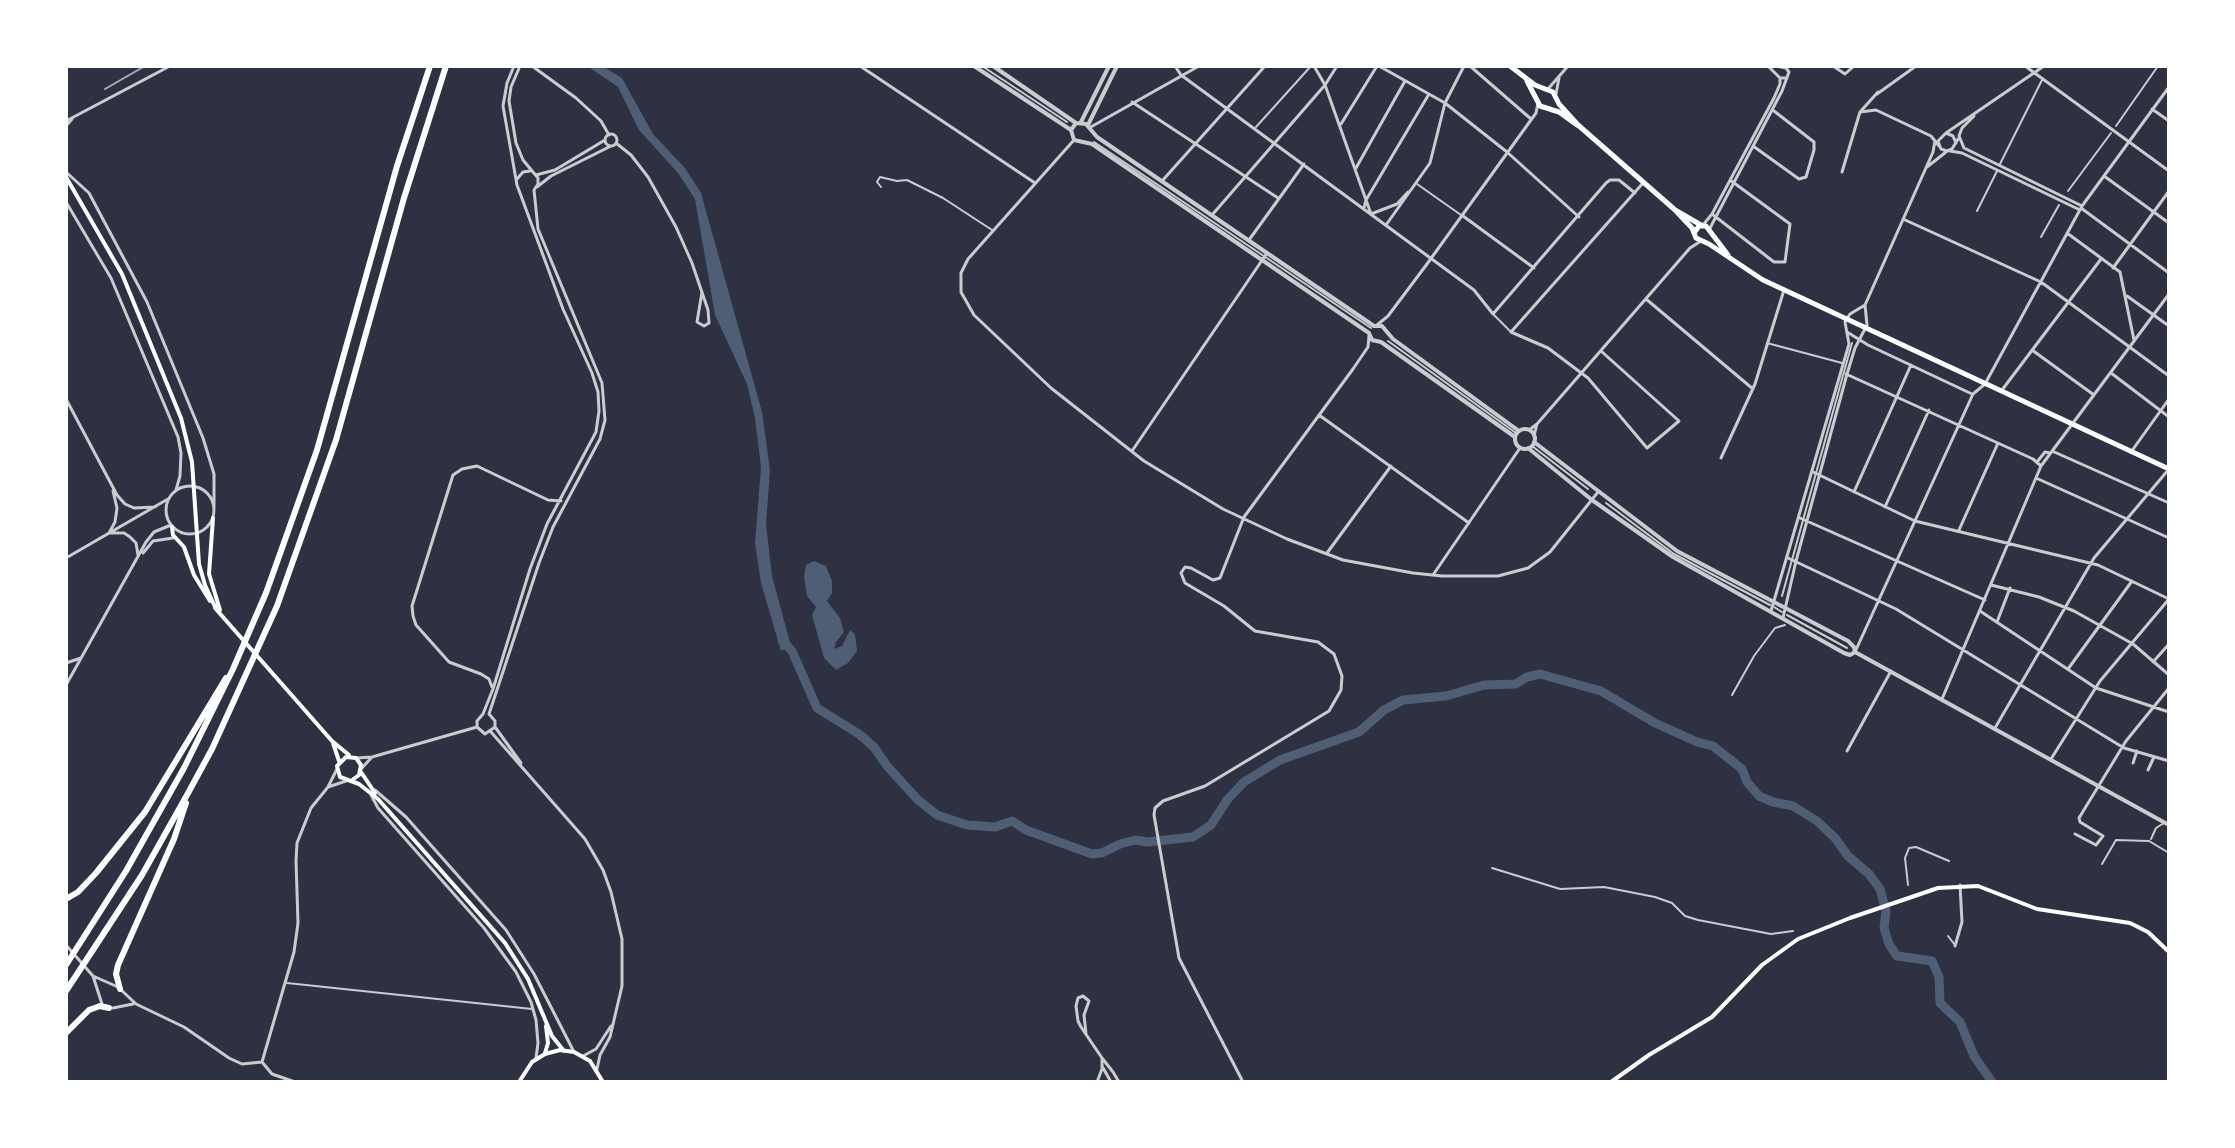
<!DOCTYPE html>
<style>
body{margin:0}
#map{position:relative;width:2235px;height:1148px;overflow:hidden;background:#2d3142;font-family:Montserrat,sans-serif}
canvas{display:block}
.frame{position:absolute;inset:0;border:68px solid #fff;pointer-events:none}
</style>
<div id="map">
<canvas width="2235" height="1148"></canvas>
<div class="frame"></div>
</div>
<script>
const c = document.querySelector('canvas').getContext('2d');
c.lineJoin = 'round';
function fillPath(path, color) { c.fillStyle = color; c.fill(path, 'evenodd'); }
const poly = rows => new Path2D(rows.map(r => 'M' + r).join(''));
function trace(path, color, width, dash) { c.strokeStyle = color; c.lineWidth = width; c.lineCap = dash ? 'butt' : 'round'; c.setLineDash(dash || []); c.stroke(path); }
fillPath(poly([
 [587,66,602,66,622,78,653,134,685,168,701,193,762,412,770,470,766,524,772,576,791,646,781,651,761,583,755,543,761,467,755,418,747,384,715,315,695,199,678,173,639,130,618,87],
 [814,561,826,566,832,581,832,593,827,601,840,618,844,632,836,642,834,649,842,646,850,630,855,634,857,651,848,663,836,670,824,658,812,615,816,607,807,596,804,576,806,565]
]), '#4f5d75');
trace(poly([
 [782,640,792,651,817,708,859,734,874,747,887,766,918,800,937,815,967,825,995,827,1012,821,1026,830,1092,854,1102,853,1120,844,1135,840,1147,842,1193,837,1211,825,1227,800,1244,782,1280,760,1359,732,1384,710,1403,700,1446,696,1484,685,1516,684,1527,677,1540,674,1601,691,1655,723,1697,742,1713,746,1742,769,1747,782,1759,796,1773,802,1793,806,1817,821,1835,838,1848,856,1869,874,1880,889,1886,911,1884,928,1889,944,1897,956,1932,961,1939,977,1940,1003,1960,1022,1974,1056,1992,1082]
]), '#4f5d75', 9);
trace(poly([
 [881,187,877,182,880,177,897,181,907,180,943,198,992,230],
 [2151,839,2156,828,2164,823],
 [2102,864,2116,840,2149,841,2169,853],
 [1492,868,1560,889,1604,887,1655,897,1672,903,1685,916,1698,920,1771,934,1793,931],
 [1908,885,1905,858,1909,848,1916,847,1949,861],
 [1948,936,1955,945],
 [287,983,532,1009]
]), '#caccd0', 2);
trace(poly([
 [982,66,1067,122],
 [2116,126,2158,66],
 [1256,127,1311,66],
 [1094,142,1371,328],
 [2000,164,2042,80],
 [1417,184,1461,215],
 [2068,191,2111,133],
 [1977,211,1997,171],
 [2041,237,2059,205],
 [1494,315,1511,332],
 [1388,341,1516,433],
 [1767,343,1842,363],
 [1532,446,1588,489],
 [1606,503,1674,554,1770,605],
 [1782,596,1852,343],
 [1774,607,1782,612],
 [1787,615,1847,648],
 [1732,695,1754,656,1775,628,1785,625]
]), '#caccd0', 2);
trace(poly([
 [532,66,576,98,601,121,609,135],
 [860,66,1035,183],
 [1175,66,1181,75,1474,290,1493,314,1606,183,1610,180,1619,180,1635,193],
 [1314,66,1325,85,1371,214],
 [1379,66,1445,103,1507,152,1579,217],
 [1470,66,1531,119],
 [1768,66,1780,78,1787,78],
 [1833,66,1845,74,1854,66],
 [2025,66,2169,171],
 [2166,66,2169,68],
 [1548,89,1568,66],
 [1556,94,1559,78],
 [1877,94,1916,66],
 [1132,102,1278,198],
 [2152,109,2169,121],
 [1860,112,1876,110,1931,136,1939,146],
 [1974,116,1962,128,1959,136,1964,148,2082,206],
 [66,121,170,66],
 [1341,124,1377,66],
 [66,126,72,119],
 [1089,128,1199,66],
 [1946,133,2044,66],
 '605 140a6 6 0 1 1 12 0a6 6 0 1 1-12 0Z',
 [1074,140,968,259,961,273,961,292,974,315,1051,388,1144,461,1223,509,1287,539,1343,560,1413,573,1442,576,1498,576,1528,568,1550,552,1598,492],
 [616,143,631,155,648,177,676,227,692,263,708,310,709,323,704,326,697,322,702,292],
 [1956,143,1953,136,1946,133,1938,141,1941,149,1947,151,1952,149,1958,139],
 [1753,146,1799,179,1806,177,1814,150,1814,142,1774,111],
 [1950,151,1962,153,2080,210],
 [1927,167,1946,152],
 [1356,168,1405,81],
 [66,172,89,193,147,302,203,438,214,474,214,507],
 [1842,172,1860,112,1878,92],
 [536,175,555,170,605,140],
 [2104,176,2169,223],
 [517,179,523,172,530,171],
 [1162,181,1265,66],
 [537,187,551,176,611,146],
 [66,202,111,278,178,437,181,453,180,476,176,490],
 [1364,208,1366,200,1429,94],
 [2081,208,2169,273],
 [1371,214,1397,204,1408,192],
 [1712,214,1774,262,1785,262,1790,224,1730,180],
 [1212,215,1325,85,1337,66],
 [1463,216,1534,268],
 [1903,219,2041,282,2169,376],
 [1386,225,1430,163,1445,103,1464,66],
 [1703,225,1712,214,1774,98,1780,84,1780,78],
 [1709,230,1782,91,1789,72,1786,68,1777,66],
 [2067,233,2120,272,2134,340],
 [1249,240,1304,164],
 [2113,268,2169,191],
 [2127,296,2169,326],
 [1646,299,1753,389],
 [1377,325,1388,316,1427,264,1536,113,1538,103],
 [1847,332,1868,345,1972,394],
 [2032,350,2094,395],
 [1601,351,1679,421,1647,448,1588,378,1548,348,1511,332,1643,183],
 [2111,373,2169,417],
 [1846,374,2033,459,2041,466],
 [2002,390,2101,259],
 [66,399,117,495,125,504,134,508,155,507],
 [1319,415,1469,523],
 [1529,430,1537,424,1690,248,1701,241],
 [1534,436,1537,424],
 [1132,451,1267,253],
 [2052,451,2169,503],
 [2131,452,2169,399],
 [1721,458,1755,384,1784,290],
 [2037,462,2045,452,2050,453],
 [1813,472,1915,521,2098,565,2169,599],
 [2036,478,2169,538],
 '166 510a24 24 0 1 1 48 0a24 24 0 1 1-48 0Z',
 [1854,492,1911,365],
 [1885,507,1929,410],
 [1800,518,1985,600],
 [1959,530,1998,443],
 [109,533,115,522,117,508,113,491],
 [111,533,124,533,130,537,136,543,138,555],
 [143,553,153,541,173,538],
 [1327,553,1391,466],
 [66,558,168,499],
 [1788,558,1896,609,2124,748,2169,761],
 [1433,575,1520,448],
 [1991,585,2039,597,2074,611,2133,644,2169,675],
 [1771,611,1849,344,1845,322,1850,314,1865,305],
 [1980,611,2096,688,2169,712],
 [1783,618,1796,561,1847,374,1855,348,1867,325,1865,305,1933,152,1935,141],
 [1997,622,2010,588],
 [1855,652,1973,394,1985,384,2082,206,2169,87],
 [2153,662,2169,644],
 [66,663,81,658],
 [2068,669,2132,581],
 [66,685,146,542,154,532,171,525],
 [492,687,489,679,481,674,449,662,416,625,413,616,412,606,453,475,462,469,477,466,548,500,561,501],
 [1942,699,2041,466,2169,294],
 [489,714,539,563,553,527,600,439,605,420,602,383,538,229,534,190,538,184,538,178,523,160,516,143,509,101,511,87,520,66],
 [489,714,495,721,495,727,521,763],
 [477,727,477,721,483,714,493,689,530,569,547,524,596,432,599,411,598,392,592,373,563,309,517,185,503,106,507,83,514,66],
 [477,727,485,734,495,727],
 [1995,728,2094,558,2169,469],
 [491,732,585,839,603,870,611,892,622,939,622,986,610,1037,600,1055,597,1069],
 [1847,751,1891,671],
 [357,758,372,757,477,727],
 [2051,759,2100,681,2169,599],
 [2133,763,2137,751],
 [361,769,372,757],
 [2148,770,2154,757],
 [328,787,346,781],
 [375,790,406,817,506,930,534,974,574,1052],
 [371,795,378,808,484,928,516,972,531,1002,536,1020,538,1043,536,1058],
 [2075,834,2096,845,2103,836,2080,822,2079,818,2126,741,2169,688],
 [66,945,93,976,102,1004],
 [1955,946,1962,922,1960,885],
 [93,976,118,987,136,1004,184,1027,229,1058,242,1064,262,1062,272,1074,295,1082],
 [113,1008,133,1004],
 [1086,1034,1084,1015,1089,1001,1083,996,1078,998,1076,1006,1078,1021,1081,1027,1102,1058,1113,1072,1119,1082],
 [583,1056,596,1049,611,1026],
 [262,1062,294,952,298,923,296,861,297,843,311,808,328,787,337,769],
 [1102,1066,1111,1082],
 [1097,1082,1102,1069,1102,1058],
 [1100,1082,1116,1082],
 [1243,1082,1179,958,1154,815,1155,808,1163,801,1205,786,1329,711,1341,690,1342,676,1334,654,1318,642,1255,631,1224,606,1185,583,1181,573,1185,567,1191,568,1213,580,1220,578,1244,517,1353,369,1368,347,1369,336]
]), '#caccd0', 3);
trace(poly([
 [974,66,1071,130,1074,140,1092,144,1369,333,1372,340,1381,342,1515,437],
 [993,66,1076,123],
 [1081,122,1109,66],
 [1088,125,1117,66],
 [1071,130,1076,123,1086,124,1097,137,1374,326,1382,326,1393,339,1519,431],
 '1515 439a10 10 0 1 1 20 0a10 10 0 1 1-20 0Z',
 [1534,442,1677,551,1848,641,1854,647,1855,652,2169,825],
 [1528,448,1592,500,1673,557,1844,653,1850,655,1855,652]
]), '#caccd0', 4);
trace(poly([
 [66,177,122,274,181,418,192,462,199,564,205,585,216,609],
 [213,518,209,574,220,610],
 [172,527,173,535,184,547,194,575,210,601],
 [215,608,332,741,349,755],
 [333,743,339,761],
 [361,772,375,793],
 [351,781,359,775,361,765,356,758,346,757,337,766,340,777,359,784,378,799,505,943,528,979,552,1036,564,1051],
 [545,1053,548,1043,546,1026],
 [519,1082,532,1062,545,1054,560,1050,574,1052,590,1061,603,1082],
 [1611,1082,1649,1055,1712,1017,1762,965,1798,939,1850,918,1938,888,1978,886,2037,909,2130,923,2148,932,2169,952]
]), '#fff', 4);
trace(poly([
 [1510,66,1535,85,1553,92,1559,104,1578,125,1674,209,1692,228,1696,238,1709,244,1763,280,2169,469],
 [1527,81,1540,106,1559,112,1577,125],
 [1675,210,1701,225],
 [1694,233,1699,226,1706,226,1728,255]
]), '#fff', 5);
trace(poly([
 [66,899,78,892,96,873,145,812,226,678],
 [66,965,126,871,184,768,233,669,266,593,317,450,397,166,430,66],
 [120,989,116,974,118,965,174,839,186,803],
 [66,991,142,875,187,795,212,749,277,606,336,440,404,198,446,66],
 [66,1033,89,1010,100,1006,109,1008]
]), '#fff', 6);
trace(poly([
 [105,89,145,66]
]), '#abadb3', 2);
</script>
